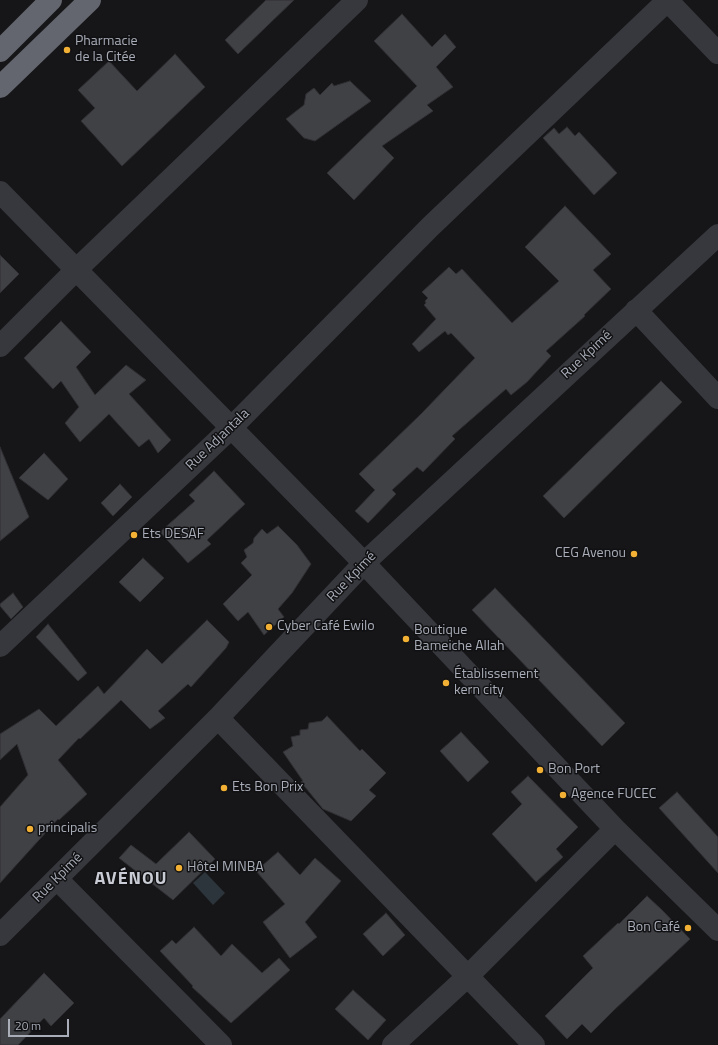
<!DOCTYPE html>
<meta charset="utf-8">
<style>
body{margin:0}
#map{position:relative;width:718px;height:1045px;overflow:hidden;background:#161618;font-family:"Titillium Web",sans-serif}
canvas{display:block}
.scale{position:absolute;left:8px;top:1019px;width:61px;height:18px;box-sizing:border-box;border:2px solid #a8adb8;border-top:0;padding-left:5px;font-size:12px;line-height:14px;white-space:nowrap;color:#a8adb8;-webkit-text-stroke:3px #111113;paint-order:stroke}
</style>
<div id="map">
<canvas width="718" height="1045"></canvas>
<div class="scale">20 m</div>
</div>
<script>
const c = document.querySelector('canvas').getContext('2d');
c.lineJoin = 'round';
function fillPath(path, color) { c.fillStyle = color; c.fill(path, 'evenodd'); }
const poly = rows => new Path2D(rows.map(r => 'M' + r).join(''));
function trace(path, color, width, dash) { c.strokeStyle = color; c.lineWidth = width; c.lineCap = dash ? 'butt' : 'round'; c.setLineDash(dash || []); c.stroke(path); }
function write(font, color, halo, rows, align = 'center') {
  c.font = font + ' "Titillium Web",sans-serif'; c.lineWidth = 3; c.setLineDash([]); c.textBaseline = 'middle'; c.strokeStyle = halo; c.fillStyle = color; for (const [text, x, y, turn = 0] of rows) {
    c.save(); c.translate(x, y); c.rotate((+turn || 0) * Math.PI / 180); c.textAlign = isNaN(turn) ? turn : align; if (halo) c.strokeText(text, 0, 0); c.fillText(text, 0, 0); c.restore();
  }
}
fillPath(poly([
 [205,872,225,893,213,905,193,883]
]), '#2c353c');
const building = poly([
 [266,0,294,0,238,54,225,40,266,0],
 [402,14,432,47,445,34,456,47,436,67,453,87,427,105,433,111,382,146,394,158,354,200,327,173,417,86,374,41,402,14],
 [175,54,205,87,122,166,81,121,95,108,78,90,109,61,137,91,175,54],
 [350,81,371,101,315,141,304,138,286,119,304,105,306,94,314,88,320,95,332,83,334,86,350,81],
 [567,127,575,136,579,132,617,173,594,195,543,138,554,128,559,134,567,127],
 [565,206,611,254,593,270,611,289,584,315,585,316,546,351,551,356,527,382,511,395,506,389,452,436,455,439,423,472,417,467,392,490,396,494,368,523,355,511,375,490,359,474,421,414,475,358,451,333,448,335,445,331,419,352,412,344,436,319,424,305,426,303,425,301,428,298,422,292,449,267,456,274,462,269,512,323,559,281,525,247,565,206],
 [0,255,19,274,0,293,0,255],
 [61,321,91,352,76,367,95,395,126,365,146,380,129,394,171,440,158,453,149,439,139,447,109,414,80,442,65,423,79,407,61,381,53,389,24,358,61,321],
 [661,381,682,402,564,518,543,496,661,381],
 [0,447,29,517,0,541,0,447],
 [44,453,68,479,48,500,19,478,44,453],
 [214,471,245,504,207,540,211,544,188,563,160,532,195,501,189,495,214,471],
 [120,484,132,497,113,516,101,503,120,484],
 [278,526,297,545,311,564,292,593,278,609,284,617,264,635,248,612,238,621,223,604,252,575,241,563,247,557,244,550,253,543,254,538,262,529,267,534,278,526],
 [143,558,164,578,140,602,119,582,143,558],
 [495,588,625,723,602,746,472,610,495,588],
 [13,593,23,607,11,619,0,606,0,604,13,593],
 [207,620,229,642,226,648,191,687,188,684,158,711,165,718,150,729,121,700,80,739,79,738,58,760,87,794,59,820,58,819,0,883,0,807,28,775,17,744,0,760,0,734,39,709,56,726,98,686,104,694,147,649,162,664,207,620],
 [48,624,87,673,78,681,36,637,48,624],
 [327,716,360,751,362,749,386,773,369,790,376,796,351,821,323,809,301,782,303,781,283,752,293,746,291,737,300,735,300,730,308,729,309,723,322,721,327,716],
 [461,732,489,762,468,782,440,751,461,732],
 [528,776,578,827,556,849,563,857,536,882,492,834,522,804,511,792,528,776],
 [677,792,718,837,718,873,659,808,677,792],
 [189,832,215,859,173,900,119,858,131,845,156,864,189,832],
 [278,852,300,875,315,858,341,881,305,922,317,937,290,958,263,922,285,904,256,871,278,852],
 [647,896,662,910,690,939,613,1011,591,1033,582,1024,567,1039,545,1016,593,968,583,956,618,923,619,924,647,896],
 [386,913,405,935,383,956,363,934,386,913],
 [194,927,221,956,232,944,262,973,279,958,290,970,231,1023,192,987,193,986,160,951,172,940,176,944,194,927],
 [44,973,74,1003,51,1026,44,1018,18,1045,0,1045,0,1019,44,973],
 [353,990,386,1020,368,1040,335,1009,353,990]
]);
fillPath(building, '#404145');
trace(building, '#303034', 1);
trace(poly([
 [667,0,718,53],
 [0,192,364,563,615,829,718,930],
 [636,310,718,398],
 [0,346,77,269,357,0],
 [0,646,231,428,430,227,668,0],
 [218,718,534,1045],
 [57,879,221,1045],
 [0,935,218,718,364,563,718,235],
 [393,1045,467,977,615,829]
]), '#37383d', 22);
trace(poly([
 [0,51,51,0],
 [0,87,90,0]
]), '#63666e', 22);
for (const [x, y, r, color] of [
 [67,50,4,"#f2b134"],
 [134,535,4,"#f2b134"],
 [634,554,4,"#f2b134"],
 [269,627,4,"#f2b134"],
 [406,639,4,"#f2b134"],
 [446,683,4,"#f2b134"],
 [540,770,4,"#f2b134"],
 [224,788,4,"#f2b134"],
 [563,795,4,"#f2b134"],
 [30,829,4,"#f2b134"],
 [179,868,4,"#f2b134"],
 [688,928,4,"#f2b134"]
]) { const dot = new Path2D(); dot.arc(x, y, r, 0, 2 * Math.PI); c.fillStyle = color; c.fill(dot); trace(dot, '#111113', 1.5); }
write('14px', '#a8adb8', '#111113', [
 ["Pharmacie",75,42],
 ["de la Citée",75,58],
 ["Ets DESAF",142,535],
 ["CEG Avenou",626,554,"right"],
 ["Cyber Café Ewilo",277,627],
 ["Boutique",414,631],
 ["Bameiche Allah",414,647],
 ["Établissement",454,675],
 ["kern city",454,691],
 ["Bon Port",548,770],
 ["Ets Bon Prix",232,788],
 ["Agence FUCEC",571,795],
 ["principalis",38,829],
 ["Hôtel MINBA",187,868],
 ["Bon Café",680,928,"right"]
], 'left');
write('14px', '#a8adb8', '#111113', [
 ["Rue Kpimé",587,355,-43],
 ["Rue Adjantala",218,440,-44],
 ["Rue Kpimé",352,577,-46],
 ["Rue Kpimé",58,878,-45]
]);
c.letterSpacing = '1px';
write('bold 18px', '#c9ccd4', '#111113', [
 ["AVÉNOU",131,880]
]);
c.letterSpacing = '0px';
</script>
